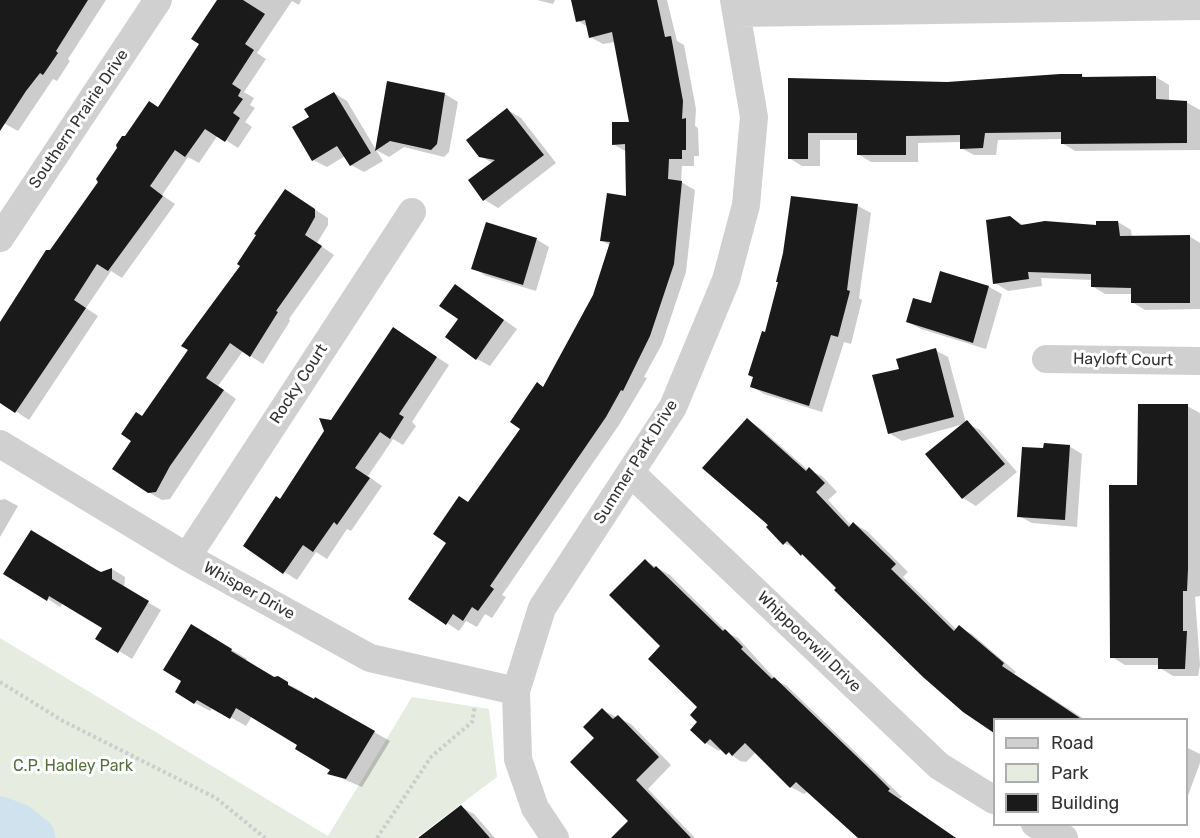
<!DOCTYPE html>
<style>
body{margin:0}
#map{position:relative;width:1200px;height:838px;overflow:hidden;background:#fff;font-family:Rubik,sans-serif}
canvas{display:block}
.legend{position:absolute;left:993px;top:718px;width:195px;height:108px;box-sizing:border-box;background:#fff;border:2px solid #adadad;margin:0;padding:8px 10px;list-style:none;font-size:18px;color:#333}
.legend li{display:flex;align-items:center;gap:12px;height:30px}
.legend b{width:30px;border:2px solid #adadad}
</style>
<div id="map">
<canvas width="1200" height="838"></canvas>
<ul class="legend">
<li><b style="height:8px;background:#d0d0d0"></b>Road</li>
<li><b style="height:16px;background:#e6ecdf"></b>Park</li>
<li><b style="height:16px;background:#1a1a1a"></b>Building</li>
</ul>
</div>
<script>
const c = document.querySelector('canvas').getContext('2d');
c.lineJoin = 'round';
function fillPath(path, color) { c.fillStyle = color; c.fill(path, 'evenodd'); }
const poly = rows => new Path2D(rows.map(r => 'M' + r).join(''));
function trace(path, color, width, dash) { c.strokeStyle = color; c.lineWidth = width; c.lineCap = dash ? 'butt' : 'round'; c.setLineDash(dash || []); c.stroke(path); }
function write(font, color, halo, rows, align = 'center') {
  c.font = font + ' Rubik,sans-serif'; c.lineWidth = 6; c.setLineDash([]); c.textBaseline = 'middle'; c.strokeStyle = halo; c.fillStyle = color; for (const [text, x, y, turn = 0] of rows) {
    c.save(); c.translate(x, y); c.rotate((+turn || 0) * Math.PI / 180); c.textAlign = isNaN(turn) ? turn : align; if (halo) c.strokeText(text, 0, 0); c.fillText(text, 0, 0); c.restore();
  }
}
fillPath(poly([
 [0,638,328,836,412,697,489,709,497,777,416,838,0,838]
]), '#e6ecdf');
fillPath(poly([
 [33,0,106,0,68,59,70,61,57,81,53,79,18,131,0,121,0,14],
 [219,0,301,0,299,5,292,1,257,53,266,59,244,92,254,98,250,105,255,108,245,122,252,127,238,148,218,135,199,163,188,157,162,195,175,204,122,278,111,271,86,308,98,316,29,420,0,401,0,325,51,252,159,109,202,44],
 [537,0,555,0,553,4],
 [573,0,667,0,677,41,684,45,696,109,695,126,698,128,699,156,694,156,694,166,682,166,681,182,695,190,686,272,662,344,644,377,647,378,619,425,502,595,506,597,492,618,485,614,477,627,466,621,459,631,447,623,448,543,469,504,522,428,595,296,611,246,601,240,628,197,627,152,613,144,630,123,615,42,603,44,590,37,588,27,578,21],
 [1082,76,1086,78,1156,77,1169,85,1169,101,1186,102,1200,110,1200,150,1075,151,1062,143,1062,139,998,140,996,155,974,155,961,148,961,142,918,143,918,162,871,162,858,154,858,140,820,140,820,166,802,166,789,158,789,79,955,83],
 [388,82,445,94,458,102,449,152,444,157,404,147,389,157,376,150,383,161,364,172,351,165,345,156,327,167,313,160,311,117,334,93,347,101,376,150],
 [508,110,521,118,556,163,498,208,485,200,470,180,493,163,480,156],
 [286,191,328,218,328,225,317,243,334,255,289,319,290,321,263,364,243,351,218,386,236,399,170,499,162,500,148,492,133,440,143,418,242,266],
 [858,206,871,213,859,298,862,300,851,344,844,342,822,412,764,394,751,386,766,334],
 [1010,217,1025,226,1097,227,1118,222,1131,230,1132,237,1189,236,1200,243,1200,309,1145,310,1132,302,1132,294,1105,294,1092,286,1093,280,1041,278,1042,286,1008,291,995,283],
 [536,239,549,247,536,291,486,276,473,268],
 [941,273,989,287,1002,294,986,349,921,329,908,322,932,305],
 [456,286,517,329,490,366,477,359,460,319],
 [406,337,449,365,412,422,416,426,403,445,393,439,368,476,382,486,351,531,347,529,327,559,316,552,297,580,245,546,280,500,332,422],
 [935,350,948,357,966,423,980,430,1017,472,976,506,963,498,964,424,902,441,889,433,900,370],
 [1187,406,1200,413,1200,596,1195,597,1200,665,1198,676,1173,676,1160,668,1160,665,1125,665,1112,657,1139,487],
 [747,420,760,428,808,470,822,476,837,492,828,500,852,526,854,524,867,531,908,572,903,577,957,630,959,627,972,634,1016,672,1014,674,1086,720,994,720,994,731,964,711,798,550,784,543,770,525],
 [1069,446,1082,454,1077,527,1032,523,1019,516,1045,450],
 [5,499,18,506,0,537,0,500],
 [44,539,99,573,112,569,125,577,124,588,161,610,132,659,98,638,104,627,63,603,60,607,48,599],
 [645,561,670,575,728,633,738,638,776,680,787,686,902,797,900,799,953,838,861,838,808,791,804,794,791,787,756,752,746,762,740,761,722,748,719,751,706,743,699,722,699,707,662,646],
 [207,635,247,659,245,661,303,692,303,695,314,701,316,699,390,741,362,787,329,773,332,769,299,744,252,716,246,726,213,707,210,711,195,703],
 [602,710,631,724,671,765,648,789,695,838,623,838,631,821,596,738],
 [1186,747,1200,754,1200,763,1186,801],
 [461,807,474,814,495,838,420,838]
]), '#0003');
trace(poly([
 [0,819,18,826,33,838]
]), '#cfe2ee', 45);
fillPath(poly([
 [0,0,88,0,56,51,58,53,43,75,40,73,26,91,0,131],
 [217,0,243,0,265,14,245,44,254,50,232,84,241,90,238,96,243,99,233,113,240,118,225,142,205,129,185,157,175,150,150,186,163,196,108,271,97,264,74,300,86,308,15,413,0,403,0,322,46,250,50,250,98,182,96,179,117,148,116,145,122,136,125,136,149,101,158,107,199,44,191,39],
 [571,0,657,0,665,37,671,36,683,101,682,119,686,118,686,150,682,150,682,159,669,159,668,179,682,181,674,264,650,336,623,391,621,390,606,417,490,586,494,589,478,611,472,607,463,621,453,614,446,625,408,599,446,543,433,534,459,496,468,502,520,429,510,422,537,382,543,387,593,295,610,242,600,241,607,193,626,196,625,144,612,145,612,122,629,122,612,32,589,38,585,20,576,22],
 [1060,74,1082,74,1082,77,1156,76,1156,99,1187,101,1187,143,1061,144,1061,132,985,133,983,148,960,149,960,135,906,136,906,155,857,155,857,133,808,133,808,159,788,159,788,78,947,82],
 [387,81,445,93,437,144,431,150,390,141,375,151],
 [334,92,371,153,350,166,337,146,312,161,292,127,309,117,304,109],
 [507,108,544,155,483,201,468,180,495,160,479,157,466,140],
 [285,189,315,209,315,217,305,235,322,246,276,311,278,312,250,357,230,343,206,378,224,390,170,466,156,492,148,493,112,469,131,441,121,434,136,412,142,416,188,350,181,346,240,266,237,264,256,235,254,234],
 [791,196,858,204,847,290,850,291,838,337,831,335,809,406,750,387,753,377,748,375,762,331,765,332,778,282,776,282,783,253],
 [1010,216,1021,225,1045,221,1096,225,1096,221,1118,221,1120,236,1190,235,1190,303,1131,303,1131,288,1091,287,1091,274,1028,272,1029,279,993,284,986,220],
 [486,222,537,238,523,285,471,269],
 [940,271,989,286,973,343,906,322,913,298,931,303],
 [455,284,504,320,476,360,445,337,458,319,439,306],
 [393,327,437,357,399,414,404,417,390,439,380,432,355,468,370,478,337,525,334,522,313,552,303,545,283,574,243,546,276,496,280,499,324,431,319,418,331,420],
 [936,348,954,417,888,434,872,375,899,369,896,359],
 [1138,404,1188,404,1188,569,1187,591,1183,591,1183,631,1187,631,1185,669,1158,669,1158,658,1110,658,1109,485,1137,485],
 [747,418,806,471,809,467,825,483,816,492,849,527,853,522,896,564,891,569,954,631,959,625,1004,663,1002,666,1083,720,994,720,994,733,963,712,923,677,834,590,836,588,802,554,801,556,787,541,783,545,766,527,768,525,702,468],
 [967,420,1005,464,962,499,925,454],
 [1044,443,1070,445,1065,520,1017,517,1022,447,1043,448],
 [31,530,97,570,101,572,112,568,112,579,149,601,118,653,95,639,102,628,49,596,47,601,3,574],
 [645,559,654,568,656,566,723,631,725,629,743,647,741,649,772,679,774,677,875,774,890,789,888,791,956,838,858,838,796,782,790,788,745,743,732,756,729,752,726,755,710,739,705,744,690,730,697,722,690,715,697,707,648,659,660,646,609,595],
 [191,624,232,649,231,651,274,677,278,676,288,682,288,685,314,699,315,697,375,731,346,779,327,774,330,770,295,749,297,745,236,708,230,719,197,700,194,704,175,692,181,681,163,670],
 [602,708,613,719,618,715,659,757,636,780,691,838,611,838,628,821,570,762,594,738,583,727],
 [461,805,490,838,418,838]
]), '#1a1a1a');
trace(poly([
 [0,682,63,721,216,798,265,838],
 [377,838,431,757,472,722,475,706]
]), '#cdcdcd', 4, [3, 3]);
trace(poly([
 [737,13,1200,6],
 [0,238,158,0],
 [1046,359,1200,361],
 [0,444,187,557,370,658,516,691],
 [632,474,939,766,994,800],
 [187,557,412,212],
 [1035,824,1064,838],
 [555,838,535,808,518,759,516,691,542,608,673,407,726,280,746,205,754,117,734,0]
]), '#d0d0d0', 28);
write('16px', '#333', '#fff', [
 ["Southern Prairie Drive",79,119,-56],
 ["Hayloft Court",1123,360,1],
 ["Rocky Court",299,384,-57],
 ["Summer Park Drive",636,462,-58],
 ["Whisper Drive",249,591,29],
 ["Whippoorwill Drive",809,642,44]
]);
write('16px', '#56703f', '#fff', [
 ["C.P. Hadley Park",73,766]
]);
</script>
